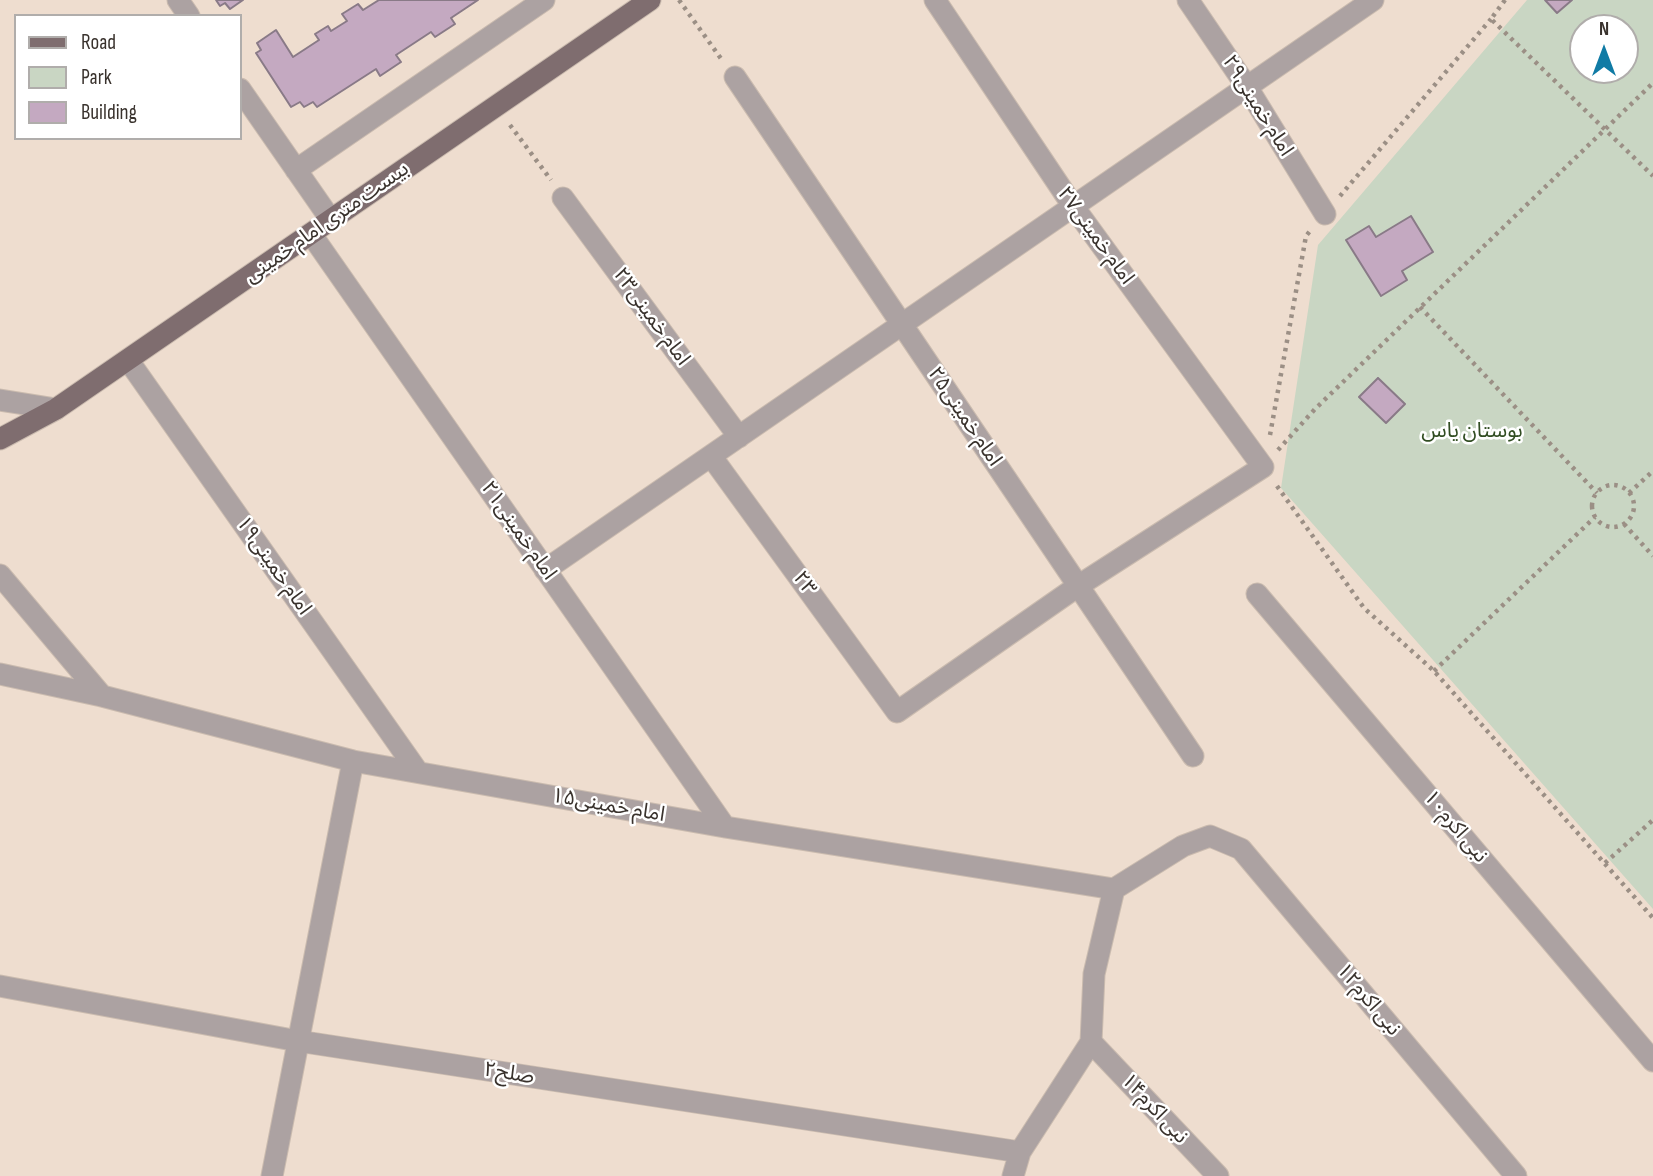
<!DOCTYPE html>
<meta charset="utf-8">
<style>
body{margin:0}
#map{position:relative;width:1653px;height:1176px;overflow:hidden;background:#eeddcf;font-family:"Sofia Sans Condensed",sans-serif}
canvas{display:block}
.legend{position:absolute;left:14px;top:14px;width:228px;height:126px;box-sizing:border-box;background:#fff;border:2px solid #b0adab;margin:0;padding:9px 12px;list-style:none;font-size:21px;color:#39322d}
.legend li{display:flex;align-items:center;gap:14px;height:35px}
.legend b{width:35px;border:2px solid #b0adab}
.north{position:absolute;left:1569px;top:14px;width:70px;height:70px;box-sizing:border-box;background:#fff;border:2px solid #b0adab;border-radius:50%;rotate:0deg;font-size:19px;font-weight:700;line-height:28px;text-align:center;color:#39322d}
.north::after{content:'';display:block;margin:auto;width:24px;height:32px;background:#107ba5;clip-path:polygon(50% 0,100% 100%,50% 72%,0 100%)}
</style>
<div id="map">
<canvas width="1653" height="1176"></canvas>
<ul class="legend">
<li><b style="height:9px;background:#7f6d6f"></b>Road</li>
<li><b style="height:19px;background:#c9d6c3"></b>Park</li>
<li><b style="height:19px;background:#c4a9c1"></b>Building</li>
</ul>
<div class="north">N</div>
</div>
<script>
const c = document.querySelector('canvas').getContext('2d');
c.lineJoin = 'round';
function fillPath(path, color) { c.fillStyle = color; c.fill(path, 'evenodd'); }
const poly = rows => new Path2D(rows.map(r => 'M' + r).join(''));
function trace(path, color, width, dash) { c.strokeStyle = color; c.lineWidth = width; c.lineCap = dash ? 'butt' : 'round'; c.setLineDash(dash || []); c.stroke(path); }
function write(font, color, halo, rows, align = 'center') {
  c.font = font + ' "Sofia Sans Condensed","Noto Sans Arabic",sans-serif'; c.lineWidth = 5; c.setLineDash([]); c.textBaseline = 'middle'; c.strokeStyle = halo; c.fillStyle = color; for (const [text, x, y, turn = 0] of rows) {
    c.save(); c.translate(x, y); c.rotate((+turn || 0) * Math.PI / 180); c.textAlign = isNaN(turn) ? turn : align; if (halo) c.strokeText(text, 0, 0); c.fillText(text, 0, 0); c.restore();
  }
}
fillPath(poly([
 [1527,0,1653,0,1653,909,1281,488,1318,245],
 [1583,28,1625,28,1625,70,1583,70]
]), '#c9d6c3');
const building = poly([
 [216,0,243,0,230,9,225,3,220,6,216,0],
 [379,0,478,0,451,18,455,24,435,37,431,32,396,55,401,62,380,76,376,69,317,107,313,102,304,107,300,102,291,107,256,53,261,50,257,43,276,30,293,57,319,40,315,34,328,26,331,31,347,21,342,14,358,4,363,10,379,0],
 [1545,0,1572,0,1557,13,1545,0],
 [1411,216,1433,252,1402,271,1407,280,1381,296,1346,240,1369,226,1376,237,1411,216],
 [1378,378,1405,404,1386,423,1359,397,1378,378]
]);
fillPath(building, '#c4a9c1');
trace(building, '#897a87', 2);
const minor = poly([
 [178,0,189,16],
 [1188,0,1247,87,1325,214],
 [735,77,1193,756],
 [240,89,331,220],
 [296,170,544,0],
 [563,198,739,437],
 [311,234,725,827],
 [128,360,418,772],
 [0,400,56,409],
 [711,456,897,712,1078,586,1263,467,1073,206,935,0],
 [545,570,1373,0],
 [0,575,102,696],
 [1257,594,1653,1061],
 [0,674,102,696,353,761,725,827,1114,889,1183,846,1210,836,1241,849,1516,1176],
 [0,986,298,1041,1020,1152],
 [1091,1042,1218,1176],
 [272,1176,353,761],
 [1013,1176,1020,1152,1091,1042,1094,974,1114,889]
]);
const major = poly([
 [0,439,56,409,650,0]
]);
trace(minor, '#cabbaf', 23);
trace(major, '#cabbaf', 23);
trace(poly([
 [679,0,722,60],
 [1505,0,1491,19,1653,176],
 [510,125,551,180],
 [1340,196,1491,19],
 [1420,307,1597,493],
 [1270,435,1306,236,1310,231],
 [1278,450,1315,409,1653,83],
 '1592 506a21 21 0 1 1 42 0a21 21 0 1 1-42 0Z',
 [1277,486,1364,608,1434,671,1653,918],
 [1629,493,1653,471],
 [1624,524,1653,556],
 [1434,671,1595,517],
 [1605,863,1653,820]
]), '#9b8f85', 4.5, [3.5, 5]);
trace(minor, '#aca2a2', 21);
trace(major, '#7f6d6f', 21);
write('21px', '#39322d', '#fff', [
 ["امام خمینی۲۹",1257,106,58],
 ["بیست متری امام خمینی",327,223,-35],
 ["امام خمینی۲۷",1095,236,54],
 ["امام خمینی۲۳",651,317,54],
 ["امام خمینی۲۵",964,417,56],
 ["امام خمینی۲۱",518,531,55],
 ["امام خمینی۱۹",273,566,55],
 ["۲۳",804,584,54],
 ["۱۵امام خمینی",608,806,10],
 ["نبی اکرم۱۰",1455,827,50],
 ["نبی اکرم۱۲",1368,1000,50],
 ["صلح۲",509,1074,9],
 ["نبی اکرم۱۴",1154,1109,47]
]);
write('21px', '#314d22', '#fff', [
 ["بوستان یاس",1472,432]
]);
</script>
